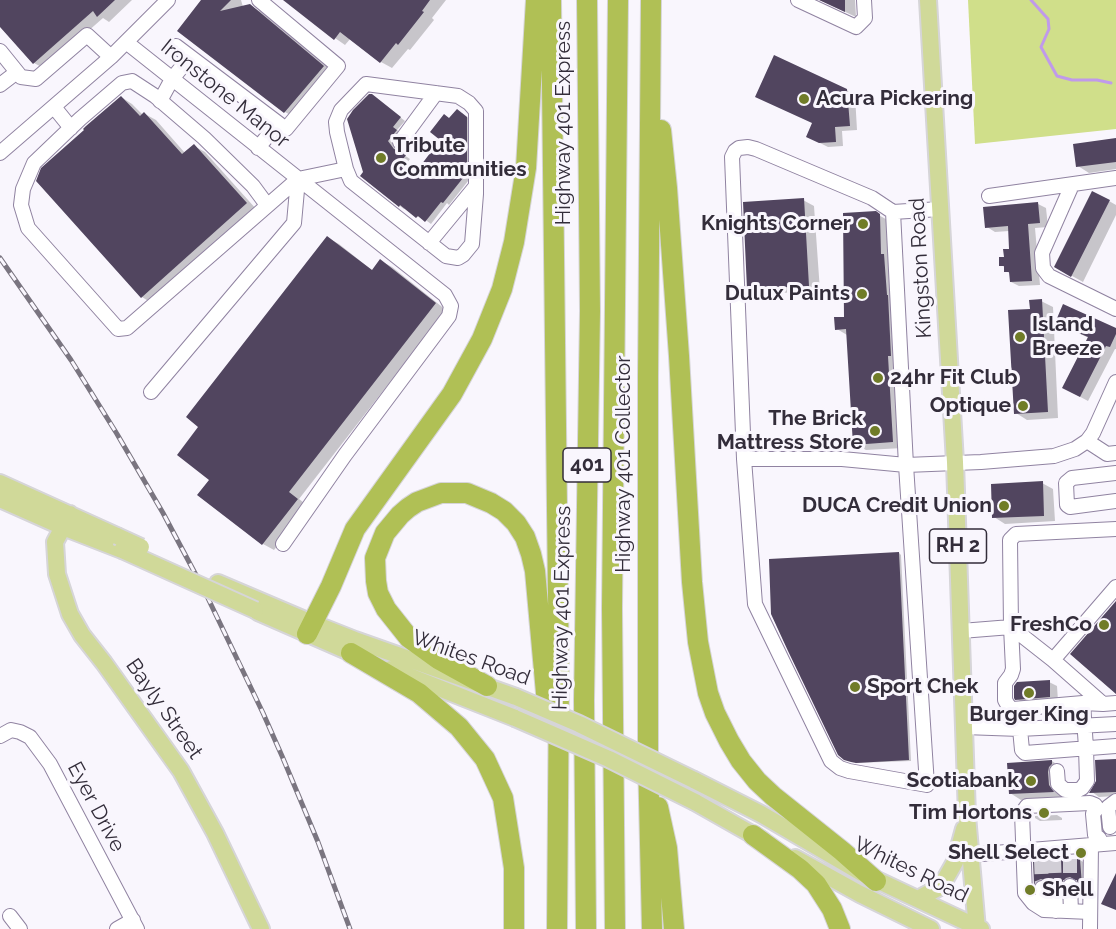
<!DOCTYPE html>
<style>
body{margin:0}
canvas{display:block;background:#f9f6fd}
</style>
<canvas width="1116" height="929"></canvas>
<script>
const c = document.querySelector('canvas').getContext('2d');
c.lineJoin = 'round';
function fillPath(path, color) { c.fillStyle = color; c.fill(path, 'evenodd'); }
const poly = rows => new Path2D(rows.map(r => 'M' + r).join(''));
function trace(path, color, width, dash) { c.strokeStyle = color; c.lineWidth = width; c.lineCap = dash ? 'butt' : 'round'; c.setLineDash(dash || []); c.stroke(path); }
function write(font, color, halo, rows, align = 'center') {
  c.font = font + ' Raleway,sans-serif'; c.lineWidth = 6; c.setLineDash([]); c.textBaseline = 'middle'; c.strokeStyle = halo; c.fillStyle = color; for (const [text, x, y, turn = 0] of rows) {
    c.save(); c.translate(x, y); c.rotate((+turn || 0) * Math.PI / 180); c.textAlign = isNaN(turn) ? turn : align; if (halo) c.strokeText(text, 0, 0); c.fillText(text, 0, 0); c.restore();
  }
}
fillPath(poly([
 [968,0,1116,0,1116,129,975,144]
]), '#d0df8a');
fillPath(poly([
 [0,0,132,0,109,22,103,18,45,69,34,63,0,25],
 [202,0,241,0,243,7,249,5,261,12,334,73,296,118,285,112],
 [286,0,446,0,432,18,434,20,410,50,408,49,392,68,381,62,351,38,345,45,335,38],
 [820,0,855,0,856,17],
 [846,90,855,95,857,130,842,131,843,146,828,147,816,141],
 [121,97,132,104,143,115,145,114,156,120,185,153,194,146,205,152,257,210,153,304,142,297,38,181],
 [377,99,405,121,397,130,401,133,393,144,398,151,410,159,405,166,415,174,442,140,450,120,462,113,472,121,472,176,449,205,447,203,431,224,423,218,422,219,417,216,405,208,404,209,400,206,362,176,365,172],
 [1116,139,1116,169,1089,173,1078,166],
 [803,200,814,206,820,291,760,294,749,288],
 [1109,201,1116,205,1116,215,1083,282,1056,267],
 [1038,204,1046,208,1048,227,1035,228,1040,285,1019,286,1011,282,1011,274,1006,271,1006,268,1001,265,1010,250,1009,231,995,232,987,227],
 [875,213,891,222,903,448,866,450,855,444,847,335,837,329,846,318],
 [328,238,339,244,373,271,381,261,392,267,446,310,299,499,308,506,274,550,263,544,211,480,201,427],
 [1041,301,1053,307,1058,418,1027,420,1016,413,1031,311],
 [1065,327,1116,329,1116,349,1115,349,1088,401,1071,392,1089,338],
 [1042,483,1053,489,1055,521,1005,524,994,517],
 [899,553,901,555,911,761,855,763],
 [1049,682,1057,686,1058,701,1025,704,1017,699],
 [1116,760,1116,796,1099,797,1092,792],
 [1052,761,1062,768,1060,792,1063,798,1021,800,1010,793],
 [1057,815,1062,818,1062,820,1040,821,1035,818,1035,816],
 [1080,860,1088,865,1088,889,1080,884,1079,881,1074,882,1071,885,1064,882,1057,885,1050,883,1045,885,1042,888,1035,884,1034,862]
]), '#0003');
trace(poly([
 [1031,0,1048,19,1049,29,1041,47,1057,76,1072,80,1097,80,1111,83]
]), '#c09aea', 3);
fillPath(poly([
 [0,0,115,0,97,17,93,11,33,64,0,27],
 [201,0,231,0,220,11,250,4,324,66,284,113,177,31],
 [283,0,430,0,422,11,424,12,398,45,396,43,380,63,340,32,334,40],
 [819,0,845,0,845,12],
 [774,55,847,89,850,126,835,127,836,142,819,143,806,137,812,123,755,97],
 [369,94,372,94,401,117,393,127,397,130,388,141,394,149,401,151,406,155,401,162,415,173,440,140,430,132,444,114,449,118,457,109,467,117,467,173,443,203,441,202,425,222,418,216,416,218,400,205,399,207,360,176,363,172,347,119,353,110],
 [121,96,140,116,144,112,182,154,194,144,247,203,141,298,36,181,41,168,84,130,83,129,86,126],
 [1116,138,1116,162,1076,167,1073,144],
 [1092,191,1110,200,1071,277,1054,267],
 [804,198,809,286,747,289,743,202],
 [1038,202,1040,223,1028,224,1032,281,1010,282,1009,272,1004,272,1004,266,999,266,999,257,1004,257,1003,249,1009,249,1008,226,985,228,983,207],
 [876,211,880,214,881,254,884,254,887,295,888,295,891,356,888,356,893,442,853,445,846,329,835,330,834,317,844,317,843,213],
 [327,236,372,270,380,259,436,303,289,492,298,499,262,545,197,495,209,480,177,455,198,427,186,417],
 [1042,299,1048,412,1014,414,1008,310,1030,309,1029,300],
 [1063,304,1116,328,1116,334,1110,347,1106,346,1080,397,1062,388,1088,337,1055,323],
 [1043,481,1044,516,992,518,991,484],
 [899,552,909,760,856,763,851,762,844,760,838,755,788,651,771,614,769,559],
 [1116,601,1116,694,1070,654],
 [1050,680,1050,697,1015,700,1014,698,1014,686,1017,682],
 [1116,759,1116,792,1089,793,1096,781,1095,760],
 [1052,760,1052,764,1049,767,1048,772,1049,785,1054,792,1009,794,1007,763],
 [1080,859,1082,885,1079,885,1077,881,1070,877,1066,878,1062,882,1055,878,1048,882,1041,879,1036,881,1034,885,1033,860],
 [1116,873,1116,910,1101,904]
]), '#51455f');
trace(poly([
 [1054,859,1055,887],
 [1070,859,1070,886],
 [1041,860,1042,888]
]), '#d1ced6', 14, [14, 7]);
const minor = poly([
 [798,0,856,27,865,18,864,0],
 [126,42,445,295,451,306,449,316,345,455,283,544],
 [176,46,278,123],
 [0,51,21,77,36,79,87,35,111,57],
 [0,85,17,72],
 [160,101,172,79,190,57],
 [54,107,71,128],
 [400,142,436,93],
 [258,148,278,123,286,129,338,66,259,0],
 [0,153,111,57,168,0],
 [1072,185,1042,253,1043,268,1049,276,1116,309],
 [989,196,1116,178],
 [267,205,253,186,204,138,155,96,132,81,122,83,80,119,34,163,23,189,21,205,28,228,118,329,127,328,298,179,346,169,337,132,336,122,341,110,366,84,458,96,469,103,476,111,476,194,472,244,463,255,458,258,446,256,351,181,346,169],
 [893,212,872,198,756,149,748,147,739,148,735,151,732,157,744,459,842,459,906,465,981,462,1054,456,1075,449,1087,441,1093,433,1116,382],
 [429,243,476,186],
 [151,392,294,223,298,179],
 [1087,441,1107,454,1116,453],
 [744,459,755,604,831,761,840,768,849,771,927,785,906,465,893,212,940,209],
 [1116,473,1072,478,1066,483,1067,505,1070,507,1116,501],
 [961,631,1011,627,1053,660,1103,704,1116,703],
 [1053,660,1116,587],
 [1103,704,1083,703,1013,709,1009,707,1005,700,1005,683,1011,675,1013,669,1011,627,1010,540,1016,534,1116,529],
 [1116,724,1020,729,1022,750,1025,753,1116,746],
 [964,727,1020,729],
 [0,736,11,730,20,732,30,737,50,764,137,929],
 [1057,771,1058,784,1065,790,1078,790,1082,788,1087,781,1086,748,1083,703],
 [1110,827,1108,807,1116,801],
 [970,855,1116,843],
 [1070,886,1071,911],
 [1055,887,1056,911],
 [1042,888,1044,910],
 [1090,912,1044,910,1033,903,1025,893,1022,813,1027,806,1090,803,1095,805,1097,808,1093,814,1095,835,1099,838],
 [10,916,20,929],
 [117,929,133,920],
 [1090,929,1091,845]
]);
const major = poly([
 [928,0,955,462,967,816,977,929],
 [0,483,117,536],
 [0,499,63,527,122,550],
 [70,514,55,542,57,574,70,614,82,635,104,663,181,771,215,833,261,929],
 [218,583,312,623,355,640,516,697],
 [258,612,361,657],
 [391,669,515,718],
 [694,780,761,814,862,873,981,929],
 [695,802,762,840],
 [795,858,860,894,931,929],
 [918,899,938,888,943,883,955,862,964,829]
]);
const highway = poly([
 [551,0,559,679,557,929],
 [651,0,648,377,648,757,652,929],
 [661,130,667,188,679,356,692,582,698,642,708,693,715,713,729,741,741,761,757,781,773,796,842,851,876,881],
 [307,634,331,586,355,529,452,394,482,339,502,289,514,242,526,168,536,0],
 [351,653,419,693,459,727,485,759,503,798,514,868,514,929],
 [487,686,438,659,409,638,386,609,378,593,376,581,375,558,385,533,400,515,408,508,417,502,441,493,467,493,491,503,504,511,516,523,525,537,531,554,535,571,548,715],
 [658,807,667,848,674,929],
 [753,835,800,869,816,884,832,909,840,929],
 [586,929,584,700,590,311,587,0],
 [615,929,612,608,618,0]
]);
trace(minor, '#9083a1', 16);
trace(major, '#d6d5d8', 20);
trace(highway, '#d6d5d8', 22);
trace(minor, '#fff', 14);
trace(major, '#d0d999', 16);
trace(highway, '#b0c055', 20);
const rail = poly([
 [0,258,71,360,117,434,163,513,205,592,263,713,282,756,318,842,350,929]
]);
trace(rail, '#7a7580', 5);
trace(rail, '#f9f6fd', 3, [9]);
const majorBridge = poly([
 [117,536,141,547],
 [122,550,255,610],
 [516,697,579,724,694,780],
 [515,718,609,759,695,802]
]);
trace(majorBridge, '#d6d5d8', 20, []);
trace(majorBridge, '#d0d999', 16);
for (const [x, y, r, color] of [
 [804,99,6,"#707c28"],
 [381,158,6,"#707c28"],
 [863,224,6,"#707c28"],
 [862,294,6,"#707c28"],
 [1020,337,6,"#707c28"],
 [878,378,6,"#707c28"],
 [1023,406,6,"#707c28"],
 [875,431,6,"#707c28"],
 [1004,506,6,"#707c28"],
 [1104,625,6,"#707c28"],
 [855,687,6,"#707c28"],
 [1029,693,6,"#707c28"],
 [1031,781,6,"#707c28"],
 [1044,813,6,"#707c28"],
 [1081,853,6,"#707c28"],
 [1030,890,6,"#707c28"]
]) { const dot = new Path2D(); dot.arc(x, y, r, 0, 2 * Math.PI); c.fillStyle = color; c.fill(dot); trace(dot, '#f9f6fd', 2); }
for (const [x, y, w] of [
 [587,465,48],
 [958,546,57]
]) { const box = new Path2D(); box.roundRect(x - w / 2, y - 17, w, 34, 4.5); c.fillStyle = '#f9f6fd'; c.fill(box); trace(box, '#332d3a', 1.5); }
write('bold 20px', '#332d3a', null, [
 ["401",587,465],
 ["RH 2",958,546]
]);
write('21px', '#332d3a', '#f9f6fd', [
 ["Ironstone Manor",225,94,39],
 ["Highway 401 Express",564,123,-90],
 ["Kingston Road",921,268,-93],
 ["Highway 401 Collector",624,464,-90],
 ["Highway 401 Express",562,608,-89],
 ["Whites Road",471,658,20],
 ["Bayly Street",164,709,55],
 ["Eyer Drive",96,807,62],
 ["Whites Road",911,870,26]
]);
write('bold 21px', '#332d3a', '#f9f6fd', [
 ["Acura Pickering",816,99,"left"],
 ["Tribute",393,146,"left"],
 ["Communities",393,170,"left"],
 ["Knights Corner",851,224],
 ["Dulux Paints",850,294],
 ["Island",1032,325,"left"],
 ["Breeze",1032,349,"left"],
 ["24hr Fit Club",890,378,"left"],
 ["Optique",1011,406],
 ["The Brick",863,419],
 ["Mattress Store",863,443],
 ["DUCA Credit Union",992,506],
 ["FreshCo",1092,625],
 ["Sport Chek",867,687,"left"],
 ["Burger King",1029,715,"center"],
 ["Scotiabank",1019,781],
 ["Tim Hortons",1032,813],
 ["Shell Select",1069,853],
 ["Shell",1042,890,"left"]
], 'right');
</script>
